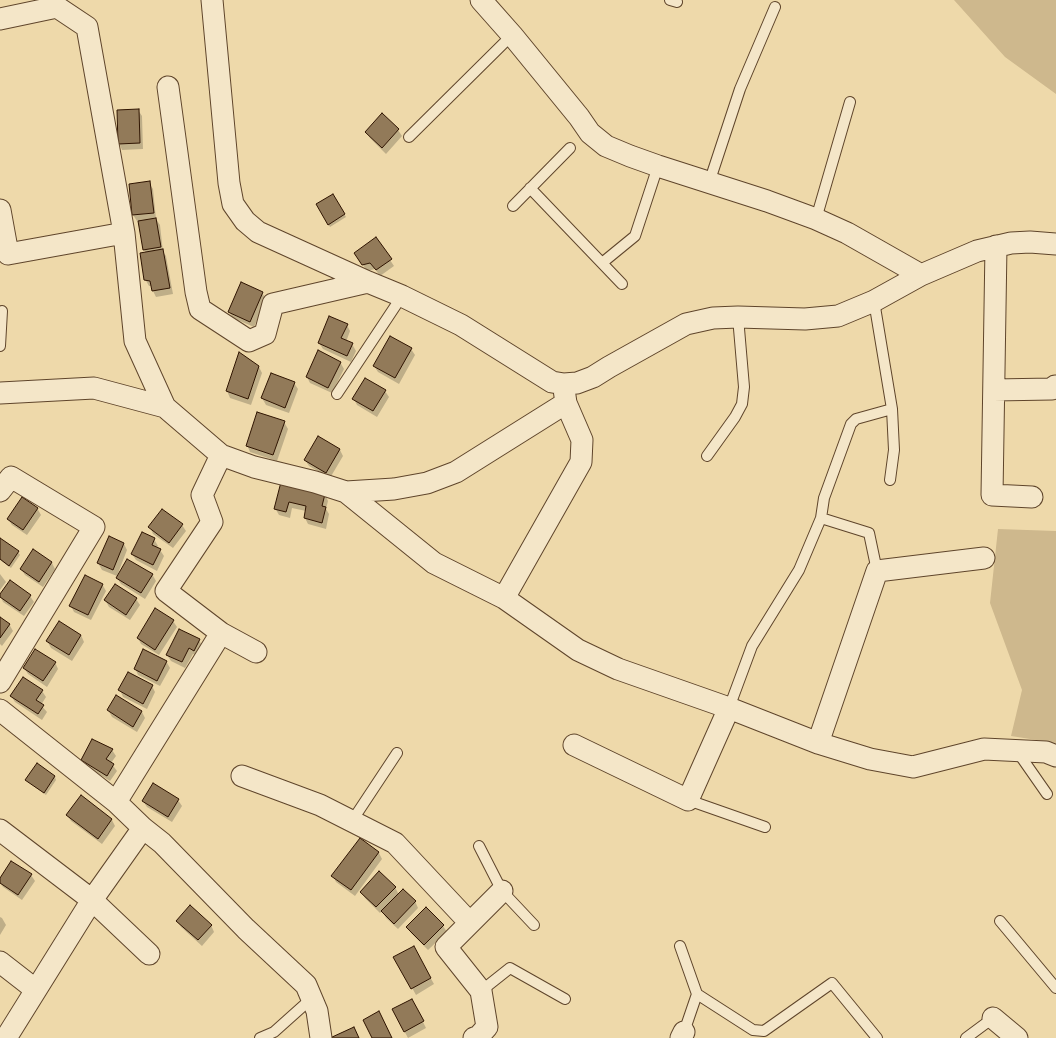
<!DOCTYPE html>
<style>
body{margin:0}
canvas{display:block;background:#eed9aa}
</style>
<canvas width="1056" height="1038"></canvas>
<script>
const c = document.querySelector('canvas').getContext('2d');
c.lineJoin = 'round';
function fillPath(path, color) { c.fillStyle = color; c.fill(path, 'evenodd'); }
const poly = rows => new Path2D(rows.map(r => 'M' + r).join(''));
function trace(path, color, width, dash) { c.strokeStyle = color; c.lineWidth = width; c.lineCap = dash ? 'butt' : 'round'; c.setLineDash(dash || []); c.stroke(path); }
fillPath(poly([
 [954,0,1056,0,1056,94,1005,57],
 [998,529,1056,531,1056,743,1011,736,1022,690,990,603]
]), '#ceb88d');
fillPath(poly([
 [138,110,142,116,143,149,122,150,119,143],
 [382,115,398,130,402,136,386,154,370,138,366,132],
 [149,183,153,189,156,219,160,225,163,252,166,256,173,294,156,297,153,291,152,286,149,286,145,279,146,253,144,250,140,221,137,221,133,215,130,185],
 [333,195,346,217,330,227,317,205],
 [376,239,394,266,380,276,375,269,367,271,359,259],
 [262,293,266,299,254,327,233,318,229,312],
 [347,325,350,331,346,342,352,344,356,351,351,362,323,349,319,343],
 [411,349,415,355,399,384,378,372,374,366],
 [340,362,344,369,332,393,310,383,307,377],
 [259,367,262,373,251,405,230,398,227,391],
 [294,383,298,389,289,413,266,405,262,398],
 [385,391,389,397,377,417,357,405,354,399],
 [284,422,288,429,277,461,250,452,247,445],
 [318,437,340,450,343,456,330,478,309,466,305,460],
 [281,483,325,494,328,501,326,509,329,514,326,529,308,524,305,518,306,511,292,508,290,518,279,515,275,508],
 [37,508,41,515,27,535,12,525,8,519],
 [182,525,186,531,173,548,153,534,150,527],
 [0,539,18,552,20,555,11,568,0,560],
 [154,539,158,546,156,548,160,550,164,556,157,571,136,560,132,554],
 [124,544,127,550,117,576,102,570,98,563],
 [33,550,52,563,55,569,43,587,25,575,21,569],
 [0,574,6,582,0,590],
 [152,574,156,581,145,599,121,584,117,578],
 [102,584,106,591,91,620,74,612,71,606],
 [0,595,30,596,34,602,24,616,3,602],
 [136,599,140,605,130,620,109,607,105,600],
 [0,618,9,624,13,631,2,646,0,644],
 [173,621,177,627,159,655,141,644,138,638],
 [81,635,84,642,72,661,51,648,47,641],
 [199,640,202,646,197,656,193,654,185,668,171,661,167,655],
 [166,661,170,668,160,686,138,675,135,668],
 [55,662,58,669,47,687,28,674,24,668],
 [152,686,155,692,147,709,123,697,120,690],
 [42,691,46,697,41,705,47,712,42,720,15,702,11,696],
 [117,696,142,712,145,718,137,732,112,717,108,710],
 [112,750,116,756,111,763,117,771,110,781,86,766,82,760],
 [37,765,55,777,56,780,46,795,28,782,27,780],
 [81,796,112,820,115,826,102,844,71,821,67,815],
 [178,800,182,806,172,822,147,807,143,801],
 [361,839,379,853,382,859,355,896,336,882,333,876],
 [31,875,35,881,22,900,3,887,0,883,0,880],
 [395,887,399,895,415,901,418,908,398,929,386,918,382,911,380,913,365,898,361,892],
 [0,917,2,918,6,925,0,935],
 [177,921,211,925,214,932,202,946,181,927],
 [443,926,447,932,428,950,411,933,407,927],
 [413,947,434,984,416,995,395,957],
 [415,1006,426,1028,408,1038,393,1010]
]), '#0003');
const building = poly([
 [139,109,140,143,118,144,117,110,139,109],
 [382,113,399,129,382,148,365,132,382,113],
 [150,181,154,213,132,215,129,184,150,181],
 [333,194,345,214,328,225,316,204,333,194],
 [156,218,161,247,143,250,138,221,156,218],
 [376,237,392,259,376,270,370,263,362,265,354,253,376,237],
 [163,249,170,288,152,291,150,281,144,280,140,253,163,249],
 [241,282,263,292,250,322,228,312,241,282],
 [329,316,348,324,341,338,353,343,347,356,318,343,329,316],
 [390,336,412,348,395,378,373,366,390,336],
 [318,350,341,362,328,388,306,377,318,350],
 [239,352,259,366,248,399,226,391,239,352],
 [271,373,295,382,285,408,261,398,271,373],
 [365,378,386,390,373,411,352,399,365,378],
 [257,412,285,421,273,455,246,446,257,412],
 [318,436,340,449,326,473,304,460,318,436],
 [281,482,325,494,322,506,326,507,322,523,304,518,306,506,289,502,286,512,274,509,281,482],
 [22,497,38,508,23,530,7,519,22,497],
 [162,509,183,524,169,543,148,527,162,509],
 [142,532,155,538,152,545,161,549,153,565,131,554,142,532],
 [109,536,124,543,113,570,97,563,109,536],
 [0,538,19,551,9,566,0,559,0,538],
 [33,549,52,562,39,582,20,569,33,549],
 [127,559,153,574,141,593,116,578,127,559],
 [85,575,103,584,88,615,69,606,85,575],
 [10,580,31,595,20,611,0,597,0,594,10,580],
 [115,584,137,598,126,615,104,600,115,584],
 [155,608,174,620,155,650,137,638,155,608],
 [0,617,10,624,0,638,0,617],
 [59,621,81,635,69,655,46,641,59,621],
 [179,629,200,639,194,651,189,648,182,662,166,655,179,629],
 [35,649,56,662,43,681,23,668,35,649],
 [143,649,167,661,157,681,134,669,143,649],
 [128,672,153,685,143,704,118,690,128,672],
 [23,677,43,690,36,700,44,705,38,714,10,696,23,677],
 [116,695,142,711,133,727,107,710,116,695],
 [92,739,113,749,106,759,114,764,107,776,81,760,92,739],
 [37,763,55,776,44,793,25,780,37,763],
 [153,783,179,799,168,817,142,801,153,783],
 [81,795,112,819,98,839,66,815,81,795],
 [360,838,379,852,351,890,331,876,360,838],
 [11,861,32,874,18,895,0,883,0,878,11,861],
 [379,871,396,887,376,907,360,892,379,871],
 [403,889,416,901,394,924,381,911,403,889],
 [190,905,212,925,198,940,176,921,190,905],
 [426,907,444,925,424,945,406,927,426,907],
 [414,946,431,978,411,989,393,957,414,946],
 [412,999,424,1021,404,1032,392,1009,412,999],
 [379,1011,392,1038,372,1038,363,1020,379,1011],
 [354,1027,359,1038,330,1038,354,1027]
]);
fillPath(building, '#927a59');
trace(building, '#2f1401', 1);
const lane = poly([
 [670,0,677,2],
 [409,137,512,35],
 [709,183,740,89,775,7],
 [530,188,622,284],
 [513,206,570,148],
 [816,219,850,102],
 [602,263,635,236,658,166],
 [0,346,2,311],
 [337,394,402,296],
 [707,456,735,417,742,404,744,387,738,317],
 [890,480,894,450,892,409],
 [821,518,869,533,877,571],
 [729,708,752,646,799,570,821,518,824,498,851,424,856,419,892,409,874,301],
 [1017,751,1047,794],
 [688,800,765,827],
 [352,821,397,753],
 [479,846,502,891,534,925],
 [1000,921,1056,988],
 [680,946,697,994,684,1032],
 [481,991,510,968,565,999],
 [697,994,753,1030,764,1031,832,983,877,1038],
 [260,1038,274,1032,312,998],
 [966,1038,993,1018]
]);
const street = poly([
 [212,0,229,183,233,204,245,221,258,232,368,282,402,296,461,325,552,382,564,384,577,383,593,377,609,367,686,324,713,318,738,317,805,319,838,316,874,301,921,275,977,251,1011,243,1030,242,1056,244],
 [481,0,512,35,579,117,590,133,606,146,630,156,658,166,767,201,816,219,847,233,921,275],
 [0,19,57,7,87,27,124,233,135,341,165,407,221,455,202,495,212,522,166,591,221,633,256,652],
 [168,87,196,292,200,309,249,341,265,334,273,304,368,282],
 [0,210,8,254,124,233],
 [996,246,992,495,1032,497],
 [994,390,1052,389,1055,386],
 [0,393,94,388,165,407],
 [221,455,254,467,315,482,346,492,434,563,504,598,578,650,618,669,729,708,818,743,870,759,913,767,984,749,1046,752,1056,756],
 [0,491,11,477,94,527,0,682],
 [346,492,394,489,427,483,456,472,566,403],
 [504,598,581,462,582,440,566,403,564,389],
 [0,710,116,802,143,828,162,843,246,929,306,985,317,1011,321,1038],
 [818,743,877,571,984,558],
 [574,745,688,800,729,708],
 [242,776,320,805,395,843,470,923],
 [116,802,221,633],
 [0,830,92,900,149,954],
 [0,962,36,990],
 [993,1018,1017,1038],
 [6,1038,92,900,143,828],
 [474,1038,478,1037,487,1027,481,991,446,947,502,891],
 [681,1038,684,1032]
]);
trace(lane, '#5f452b', 12);
trace(street, '#5f452b', 23);
trace(lane, '#f4e6c8', 10);
trace(street, '#f4e6c8', 21);
</script>
